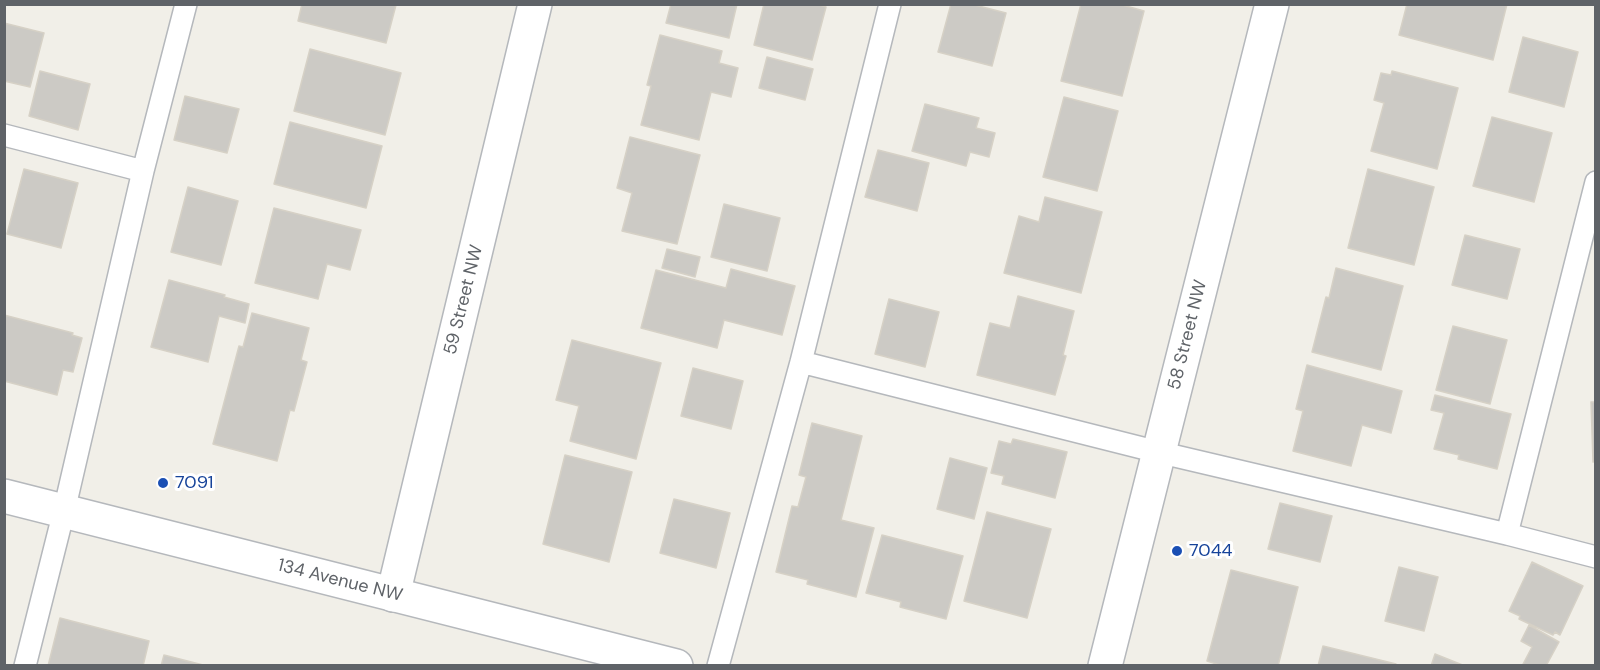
<!DOCTYPE html>
<style>
body{margin:0}
#map{position:relative;width:1600px;height:670px;overflow:hidden;background:#f1efe8;font-family:"DM Sans",sans-serif}
canvas{display:block}
.frame{position:absolute;inset:0;border:6px solid #5f6368;pointer-events:none}
</style>
<div id="map">
<canvas width="1600" height="670"></canvas>
<div class="frame"></div>
</div>
<script>
const c = document.querySelector('canvas').getContext('2d');
c.lineJoin = 'round';
function fillPath(path, color) { c.fillStyle = color; c.fill(path, 'evenodd'); }
const poly = rows => new Path2D(rows.map(r => 'M' + r).join(''));
function trace(path, color, width, dash) { c.strokeStyle = color; c.lineWidth = width; c.lineCap = dash ? 'butt' : 'round'; c.setLineDash(dash || []); c.stroke(path); }
function write(font, color, halo, rows, align = 'center') {
  c.font = font + ' "DM Sans",sans-serif'; c.lineWidth = 6; c.setLineDash([]); c.textBaseline = 'middle'; c.strokeStyle = halo; c.fillStyle = color; for (const [text, x, y, turn = 0] of rows) {
    c.save(); c.translate(x, y); c.rotate((+turn || 0) * Math.PI / 180); c.textAlign = isNaN(turn) ? turn : align; if (halo) c.strokeText(text, 0, 0); c.fillText(text, 0, 0); c.restore();
  }
}
const building = poly([
 [302,4,395,4,396,5,386,43,298,21,302,4],
 [671,4,737,4,729,38,666,23,671,4],
 [764,4,817,4,826,7,812,60,754,45,764,4],
 [951,4,971,4,1006,13,992,66,938,52,951,4],
 [1081,4,1119,4,1144,11,1122,96,1061,81,1081,4],
 [1407,4,1507,4,1493,60,1399,35,1407,4],
 [4,23,44,33,30,87,4,81,4,23],
 [660,35,722,51,719,63,738,68,731,97,711,92,699,140,641,125,651,86,647,85,660,35],
 [1523,37,1578,52,1564,107,1509,92,1523,37],
 [310,49,401,73,385,135,294,111,310,49],
 [767,57,813,69,805,100,759,88,767,57],
 [40,71,90,84,78,130,29,116,40,71],
 [1392,71,1458,88,1437,169,1371,151,1384,103,1374,100,1381,73,1391,75,1392,71],
 [185,96,239,109,227,153,174,140,185,96],
 [1064,97,1118,111,1097,191,1043,177,1064,97],
 [925,104,979,118,976,128,995,133,989,157,970,152,966,166,912,151,925,104],
 [1492,117,1552,133,1534,202,1473,186,1492,117],
 [290,122,382,146,366,208,274,184,290,122],
 [630,137,700,155,677,244,622,231,632,193,617,188,630,137],
 [878,150,929,163,917,211,865,197,878,150],
 [24,169,78,183,61,248,7,234,24,169],
 [1368,169,1434,187,1414,265,1348,248,1368,169],
 [188,187,238,201,221,265,171,252,188,187],
 [1045,197,1102,212,1081,293,1004,273,1019,216,1039,222,1045,197],
 [724,204,780,218,767,271,711,257,724,204],
 [274,208,361,230,350,270,327,264,318,299,255,283,274,208],
 [1465,235,1520,249,1507,299,1452,285,1465,235],
 [667,249,700,257,695,277,662,268,667,249],
 [1336,268,1403,286,1381,370,1312,352,1326,297,1329,298,1336,268],
 [731,269,795,286,782,335,724,320,717,348,641,328,656,270,726,288,731,269],
 [169,280,225,295,224,297,249,304,245,323,219,316,208,362,151,347,169,280],
 [1018,296,1074,311,1063,355,1066,356,1055,395,977,375,990,323,1010,328,1018,296],
 [889,299,939,312,925,367,875,354,889,299],
 [252,313,309,328,301,360,307,362,294,411,290,410,277,461,213,444,239,346,243,347,252,313],
 [4,315,73,333,72,335,82,338,73,372,63,370,57,395,4,381,4,315],
 [1453,326,1507,340,1490,404,1436,390,1453,326],
 [572,340,661,363,636,459,570,441,579,406,556,400,572,340],
 [1307,365,1402,391,1391,433,1362,425,1351,466,1293,451,1303,411,1296,409,1307,365],
 [693,368,743,381,731,429,681,416,693,368],
 [1435,395,1511,414,1497,469,1458,459,1459,455,1434,449,1444,413,1431,410,1435,395],
 [1591,402,1596,402,1596,461,1593,462,1591,402],
 [812,423,862,436,841,520,874,528,856,597,807,584,808,580,776,572,792,506,798,507,806,477,799,475,812,423],
 [1013,439,1067,452,1055,498,1002,484,1004,476,991,473,999,441,1011,444,1013,439],
 [565,455,632,472,609,562,543,544,565,455],
 [950,458,987,468,974,519,937,509,950,458],
 [674,499,730,513,716,568,660,553,674,499],
 [1280,503,1332,516,1320,562,1268,549,1280,503],
 [987,512,1051,529,1027,618,964,601,987,512],
 [882,535,963,556,946,619,900,607,901,602,866,593,882,535],
 [1532,562,1583,586,1560,635,1555,632,1553,635,1519,619,1520,616,1509,611,1532,562],
 [1399,567,1438,577,1424,631,1385,621,1399,567],
 [1231,570,1298,587,1278,666,1223,666,1207,661,1231,570],
 [60,618,149,641,143,666,48,666,60,618],
 [1529,625,1559,642,1546,666,1522,666,1532,647,1521,641,1529,625],
 [1323,646,1396,664,1396,666,1318,666,1323,646],
 [1435,654,1465,666,1431,666,1435,654],
 [164,655,207,666,161,666,164,655]
]);
fillPath(building, '#cccac5');
trace(building, '#d6d1c6', 1.5);
const service = poly([
 [4,135,143,171],
 [801,362,1158,452,1507,534,1596,557],
 [1507,534,1596,182],
 [25,666,64,511,143,171,186,4],
 [718,666,801,362,890,4]
]);
const minor = poly([
 [393,595,535,4]
]);
const tertiary = poly([
 [4,496,676,666],
 [1105,666,1272,4]
]);
trace(service, '#b5b8bc', 24);
trace(minor, '#b5b8bc', 36);
trace(tertiary, '#b5b8bc', 36);
trace(service, '#fff', 21);
trace(minor, '#fff', 33);
trace(tertiary, '#fff', 33);
for (const [x, y, r, color] of [
 [163,483,6,"#1a4fb4"],
 [1177,551,6,"#1a4fb4"]
]) { const dot = new Path2D(); dot.arc(x, y, r, 0, 2 * Math.PI); c.fillStyle = color; c.fill(dot); trace(dot, '#fff', 2); }
write('18px', '#5f6368', '#fff', [
 ["59 Street NW",464,300,-76],
 ["58 Street NW",1188,335,-76],
 ["134 Avenue NW",340,581,14]
]);
write('18px', '#164399', '#fff', [
 ["7091",175,483],
 ["7044",1189,551]
], 'left');
</script>
